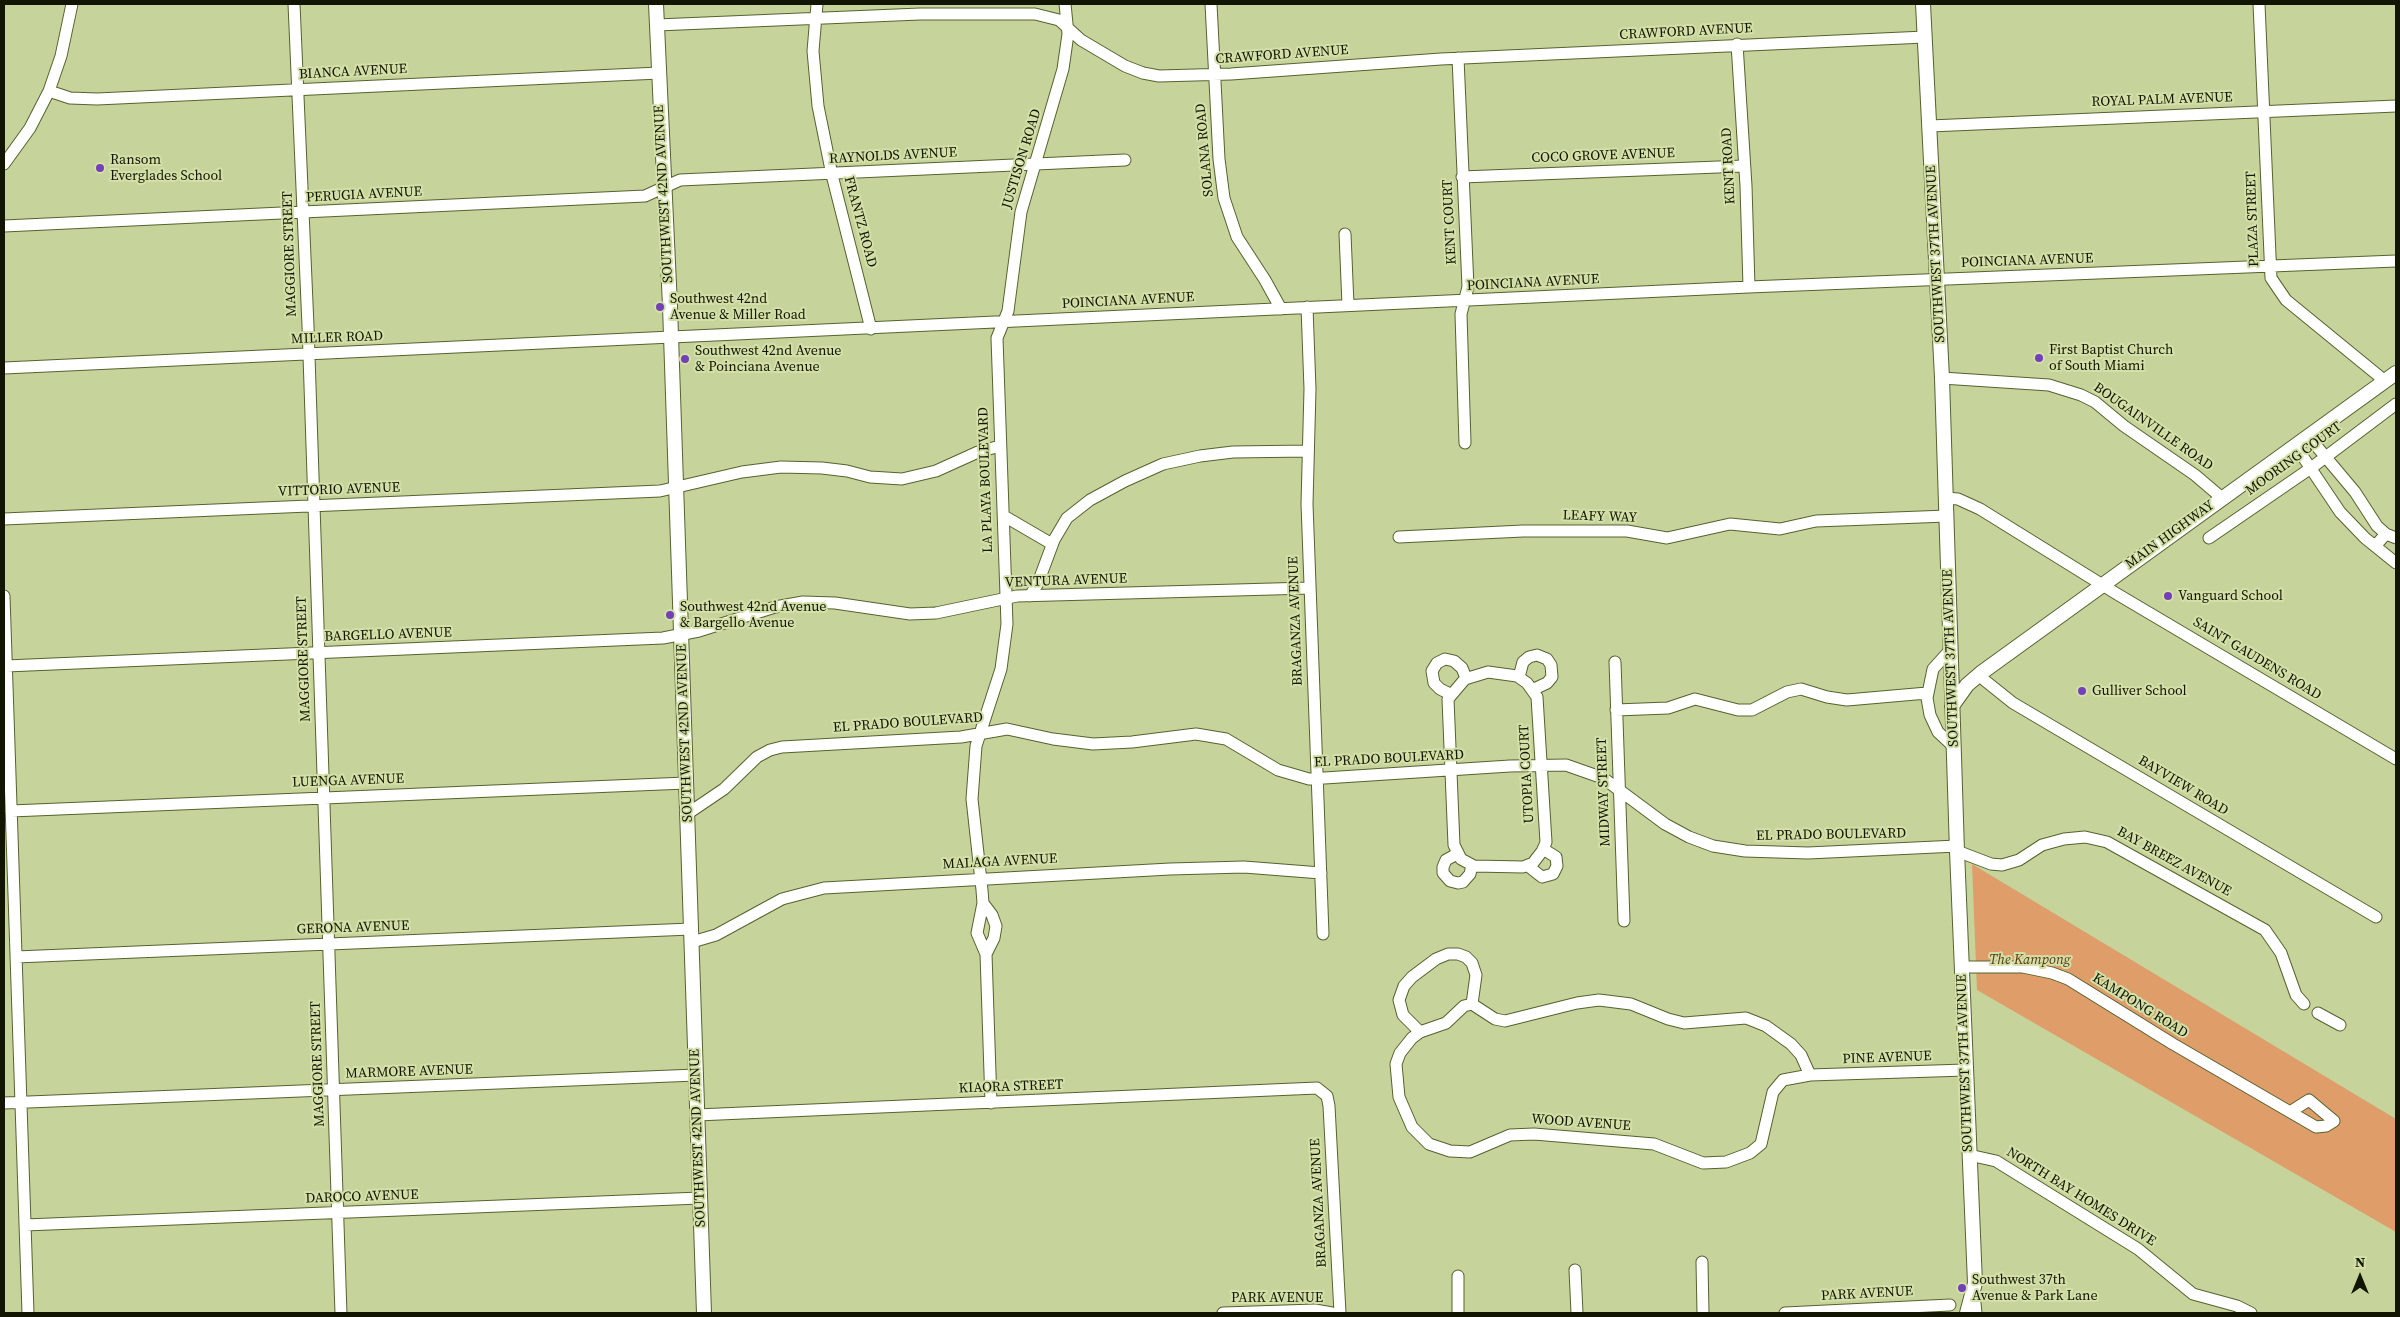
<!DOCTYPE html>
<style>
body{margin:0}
#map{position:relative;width:2400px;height:1317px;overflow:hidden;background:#c6d49c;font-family:"Source Serif 4",serif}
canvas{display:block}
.frame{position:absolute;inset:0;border:5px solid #111502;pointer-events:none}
.north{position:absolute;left:2335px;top:1252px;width:50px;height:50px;-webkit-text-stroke:4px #d3e1a8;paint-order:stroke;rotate:0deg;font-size:14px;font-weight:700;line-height:20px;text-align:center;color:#111502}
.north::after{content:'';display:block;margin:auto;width:18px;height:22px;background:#111502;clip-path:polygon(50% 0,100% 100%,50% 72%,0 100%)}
</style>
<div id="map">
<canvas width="2400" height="1317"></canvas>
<div class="frame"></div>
<div class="north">N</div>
</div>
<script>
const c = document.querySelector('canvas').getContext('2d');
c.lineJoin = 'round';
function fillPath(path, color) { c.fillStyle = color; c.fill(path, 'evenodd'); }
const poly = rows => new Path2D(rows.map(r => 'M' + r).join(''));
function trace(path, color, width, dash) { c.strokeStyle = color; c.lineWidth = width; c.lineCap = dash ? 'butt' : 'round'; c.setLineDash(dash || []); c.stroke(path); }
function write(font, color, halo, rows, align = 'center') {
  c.font = font + ' "Source Serif 4",serif'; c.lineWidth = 4; c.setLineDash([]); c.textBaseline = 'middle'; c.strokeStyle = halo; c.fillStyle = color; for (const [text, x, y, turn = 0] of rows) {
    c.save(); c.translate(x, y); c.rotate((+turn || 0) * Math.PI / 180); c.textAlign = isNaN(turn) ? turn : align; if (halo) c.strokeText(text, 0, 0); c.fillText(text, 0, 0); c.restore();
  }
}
fillPath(poly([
 [1972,864,2396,1119,2396,1232,1977,990]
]), '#de9d69');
const minor = poly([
 [294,4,308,326,341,1313],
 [817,4,813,51,818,106,832,175,871,329],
 [1211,4,1219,159,1224,198,1237,237,1265,280,1281,309],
 [2259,4,2271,278,2286,300,2385,381],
 [657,25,920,14,1035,14,1059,20,1081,40,1125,66,1143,73,1159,76,1231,74,1441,59,1925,37],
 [1737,44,1746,186,1749,287],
 [1458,58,1468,287,1461,314,1465,443],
 [49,91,70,98,97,99,659,73],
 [1930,126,2396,106],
 [4,164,30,128,49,91,61,56,72,4],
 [1462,177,1744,166],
 [4,226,645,196,680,180,1125,160],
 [1345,234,1348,305],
 [1307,307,1310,389,1307,504,1323,934],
 [4,368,1749,287,2396,261],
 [1942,378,2049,385,2081,395,2095,402,2124,426,2195,475,2222,498],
 [2308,436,2355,492,2377,526,2386,534],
 [2295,445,2340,512,2365,538,2396,563],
 [1946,498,1958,499,1980,509,2117,594,2396,759],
 [1004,516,1052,544],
 [4,519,660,491,742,472,781,467,822,468,847,471,870,477,902,479,936,471,978,452,1000,446],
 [1399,537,1523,531,1627,531,1667,538,1730,524,1780,529,1816,521,1947,516],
 [2209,538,2311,468,2396,404],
 [2375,546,2386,534,2396,538],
 [4,596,28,1313],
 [1030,596,1038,583,1054,540,1067,518,1090,500,1125,481,1163,464,1200,456,1233,452,1307,451],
 [1951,649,1933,669,1927,698,1930,715,1938,732,1954,747],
 [1615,662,1624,921],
 [6,666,663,638,699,631,775,607,803,602,835,603,910,614,936,613,1017,596,1309,588],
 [1488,672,1517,676,1527,683,1537,697,1546,842,1543,850,1533,863,1523,867,1474,866,1461,859,1454,845,1448,699,1465,679,1488,672],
 [1978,675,2013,703,2376,917],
 [1519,677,1523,662,1529,657,1537,655,1547,659,1551,665,1552,677,1547,683,1532,690],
 [1450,694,1440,689,1434,683,1432,671,1437,663,1445,659,1454,661,1462,668,1466,678],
 [1616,710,1668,708,1695,699,1738,710,1752,710,1787,692,1801,689,1827,697,1847,700,1927,693],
 [11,811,686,783],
 [687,814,724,789,757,757,770,750,782,747,961,737,1007,729,1053,739,1093,744,1132,742,1196,734,1226,739,1278,770,1309,779,1510,766,1566,765,1603,778,1665,824,1689,837,1713,846,1745,851,1808,853,1957,846],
 [1957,851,1991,864,2002,865,2019,860,2042,845,2064,839,2085,837,2107,842,2265,930,2281,953,2296,995,2304,1004],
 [1457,854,1446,860,1443,867,1443,873,1450,881,1458,883,1463,882,1470,874,1472,865],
 [1528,866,1542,877,1553,874,1557,866,1556,857,1543,849],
 [983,903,992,915,996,926,994,938,986,954,977,933,983,903,982,890,972,799,976,746,1001,669,1007,624,997,338,1008,311,1021,212,1063,69,1068,34,1065,4],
 [692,942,716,935,782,899,824,888,1170,869,1244,867,1321,873],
 [986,954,991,1103],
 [16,957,691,929],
 [1962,967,2023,967,2052,973,2068,979,2173,1044,2285,1109,2316,1127,2326,1126,2334,1121,2309,1100,2290,1112],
 [1472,1004,1464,1006,1446,1023,1420,1032,1412,1038,1400,1053,1396,1064,1399,1097,1412,1127,1429,1144,1450,1151,1470,1152,1510,1135,1534,1134,1654,1144,1703,1163,1726,1162,1750,1153,1761,1144,1773,1092,1783,1080,1810,1075,1965,1070],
 [1472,1004,1495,1019,1505,1021,1577,1003,1599,1000,1631,1004,1668,1019,1684,1023,1746,1018,1766,1026,1791,1044,1801,1055,1810,1075],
 [2318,1013,2340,1025],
 [1420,1032,1403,1015,1399,1000,1404,986,1412,977,1436,959,1448,954,1458,954,1466,957,1472,963,1476,975,1472,1004],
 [4,1103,696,1075],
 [697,1115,1317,1088,1327,1096,1329,1106,1340,1313],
 [1969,1155,1996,1161,2138,1249,2193,1294,2237,1306,2251,1313],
 [25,1225,700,1198],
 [1702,1262,1703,1313],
 [1575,1270,1577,1313],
 [1458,1276,1458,1313],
 [1974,1293,1976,1313],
 [1223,1313,1315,1310,1332,1313],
 [1785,1313,1950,1305]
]);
const major = poly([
 [656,4,670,306,704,1313],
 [1923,4,1942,378,1957,851,1975,1283,1967,1313],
 [1952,706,1967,685,1981,673,2396,373]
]);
trace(minor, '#56622e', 13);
trace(major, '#56622e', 16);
trace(minor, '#fff', 11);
trace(major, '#fff', 14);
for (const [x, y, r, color] of [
 [100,168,5,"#7340b7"],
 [660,307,5,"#7340b7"],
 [2039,358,5,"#7340b7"],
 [685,359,5,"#7340b7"],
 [2168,596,5,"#7340b7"],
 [670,615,5,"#7340b7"],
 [2082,691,5,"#7340b7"],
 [1962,1288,5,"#7340b7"]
]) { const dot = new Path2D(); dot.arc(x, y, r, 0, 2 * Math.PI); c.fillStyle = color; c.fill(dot); trace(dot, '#d3e1a8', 2); }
write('14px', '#111502', '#d3e1a8', [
 ["CRAWFORD AVENUE",1686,32,-3],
 ["CRAWFORD AVENUE",1282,55,-4],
 ["BIANCA AVENUE",353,72,-3],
 ["ROYAL PALM AVENUE",2162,100,-2],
 ["SOLANA ROAD",1205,150,-95],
 ["RAYNOLDS AVENUE",893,156,-3],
 ["COCO GROVE AVENUE",1603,156,-2],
 ["JUSTISON ROAD",1022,159,-73],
 ["KENT ROAD",1729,166,-93],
 ["SOUTHWEST 42ND AVENUE",664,194,-93],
 ["PERUGIA AVENUE",364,195,-3],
 ["PLAZA STREET",2253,219,-92],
 ["FRANTZ ROAD",860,222,75],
 ["KENT COURT",1450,222,-93],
 ["MAGGIORE STREET",290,254,-92],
 ["SOUTHWEST 37TH AVENUE",1936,254,-93],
 ["POINCIANA AVENUE",2027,261,-2],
 ["POINCIANA AVENUE",1533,283,-3],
 ["POINCIANA AVENUE",1128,301,-3],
 ["MILLER ROAD",337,338,-2],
 ["BOUGAINVILLE ROAD",2153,427,35],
 ["MOORING COURT",2294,459,-36],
 ["LA PLAYA BOULEVARD",986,480,-92],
 ["VITTORIO AVENUE",339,490,-2],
 ["LEAFY WAY",1600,517,2],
 ["MAIN HIGHWAY",2170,535,-36],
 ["VENTURA AVENUE",1066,581,-2],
 ["BRAGANZA AVENUE",1296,621,-92],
 ["BARGELLO AVENUE",388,635,-2],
 ["SOUTHWEST 37TH AVENUE",1951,658,-92],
 ["MAGGIORE STREET",304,659,-92],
 ["SAINT GAUDENS ROAD",2257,659,31],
 ["EL PRADO BOULEVARD",908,723,-4],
 ["SOUTHWEST 42ND AVENUE",685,733,-92],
 ["EL PRADO BOULEVARD",1389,759,-3],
 ["UTOPIA COURT",1527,774,-93],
 ["LUENGA AVENUE",348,781,-2],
 ["BAYVIEW ROAD",2183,786,31],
 ["MIDWAY STREET",1604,792,-92],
 ["EL PRADO BOULEVARD",1831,835,-1],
 ["MALAGA AVENUE",1000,862,-3],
 ["BAY BREEZ AVENUE",2174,862,29],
 ["GERONA AVENUE",353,928,-2],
 ["KAMPONG ROAD",2140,1006,32],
 ["PINE AVENUE",1887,1058,-2],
 ["SOUTHWEST 37TH AVENUE",1965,1063,-92],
 ["MAGGIORE STREET",318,1064,-92],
 ["MARMORE AVENUE",409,1072,-2],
 ["KIAORA STREET",1011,1087,-2],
 ["WOOD AVENUE",1581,1123,4],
 ["SOUTHWEST 42ND AVENUE",698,1138,-92],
 ["DAROCO AVENUE",362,1197,-2],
 ["NORTH BAY HOMES DRIVE",2081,1197,32],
 ["BRAGANZA AVENUE",1319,1203,-93],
 ["PARK AVENUE",1867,1294,-3],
 ["PARK AVENUE",1277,1298]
]);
write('14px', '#111502', '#d3e1a8', [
 ["Ransom",110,160],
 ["Everglades School",110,176],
 ["Southwest 42nd",670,299],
 ["Avenue & Miller Road",670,315],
 ["First Baptist Church",2049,350],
 ["of South Miami",2049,366],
 ["Southwest 42nd Avenue",695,351],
 ["& Poinciana Avenue",695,367],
 ["Vanguard School",2178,596],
 ["Southwest 42nd Avenue",680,607],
 ["& Bargello Avenue",680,623],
 ["Gulliver School",2092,691],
 ["Southwest 37th",1972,1280],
 ["Avenue & Park Lane",1972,1296]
], 'left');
write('italic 14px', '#5b3411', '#d3e1a8', [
 ["The Kampong",2030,960]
]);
</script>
